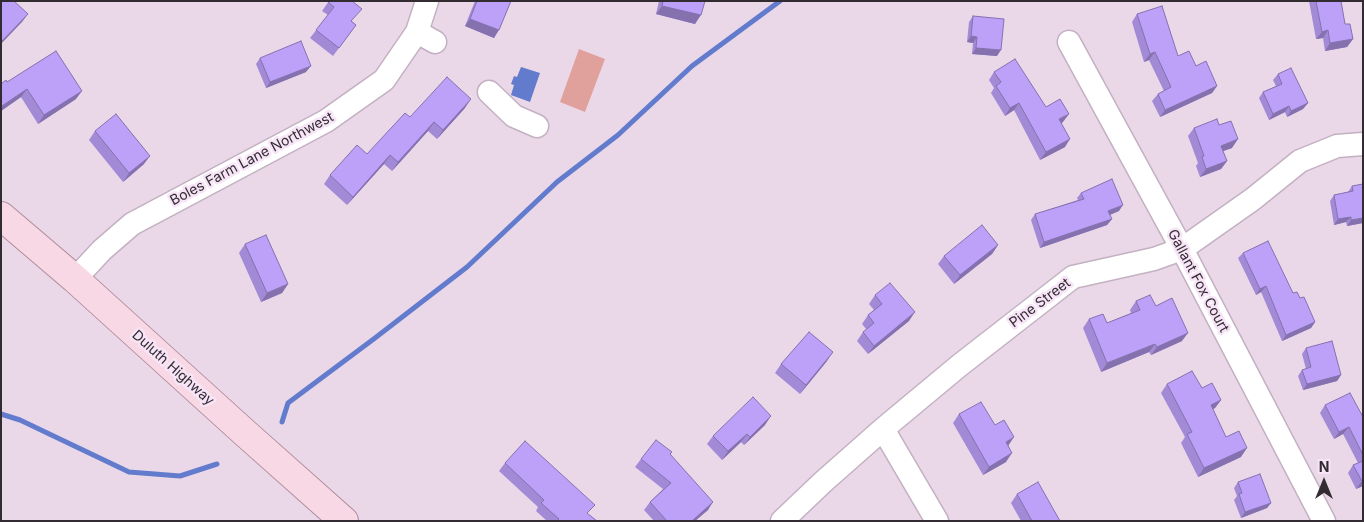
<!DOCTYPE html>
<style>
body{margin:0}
#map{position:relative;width:1364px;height:522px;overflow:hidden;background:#ead8e9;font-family:Inter,sans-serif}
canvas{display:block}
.frame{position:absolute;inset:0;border:2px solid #322b32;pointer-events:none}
.north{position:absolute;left:1299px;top:457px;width:50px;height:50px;-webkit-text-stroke:4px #f7e5f7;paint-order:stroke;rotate:0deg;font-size:14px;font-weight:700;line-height:20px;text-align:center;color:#322b32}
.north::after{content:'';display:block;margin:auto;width:18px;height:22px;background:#322b32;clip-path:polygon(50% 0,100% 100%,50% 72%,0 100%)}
</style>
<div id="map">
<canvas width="1364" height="522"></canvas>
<div class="frame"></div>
<div class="north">N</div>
</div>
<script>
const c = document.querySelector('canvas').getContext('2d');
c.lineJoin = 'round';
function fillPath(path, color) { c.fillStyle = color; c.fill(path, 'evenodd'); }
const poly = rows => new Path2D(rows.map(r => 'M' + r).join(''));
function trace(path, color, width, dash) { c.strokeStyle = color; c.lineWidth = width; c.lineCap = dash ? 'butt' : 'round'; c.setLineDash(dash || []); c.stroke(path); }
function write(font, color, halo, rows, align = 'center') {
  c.font = font + ' Inter,sans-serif'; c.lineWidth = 5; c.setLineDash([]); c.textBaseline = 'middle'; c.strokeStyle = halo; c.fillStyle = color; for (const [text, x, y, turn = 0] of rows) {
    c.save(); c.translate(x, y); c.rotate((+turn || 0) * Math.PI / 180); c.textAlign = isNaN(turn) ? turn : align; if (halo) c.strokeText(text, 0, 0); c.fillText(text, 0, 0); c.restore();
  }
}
fillPath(poly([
 [579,49,605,59,585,112,560,102]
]), '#e0a19c');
fillPath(poly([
 [521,67,540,73,530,102,511,95,514,85,511,84,514,76,517,77]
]), '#637bcc');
trace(poly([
 [1,414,20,420,129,472,180,476,217,464],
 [282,422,288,403,375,338,467,267,557,182,618,135,692,66,780,1]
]), '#637bcc', 5);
const minor = poly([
 [417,32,435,42],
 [1069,42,1182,249,1324,521],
 [489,92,514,116,537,126],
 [75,279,102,250,132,224,326,121,384,80,417,32,427,1],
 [883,429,937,521],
 [782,521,823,482,883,429,960,365,1073,277,1154,259,1182,249,1253,199,1300,161,1337,146,1363,144]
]);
const major = poly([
 [1,216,75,279,245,433,344,521]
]);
trace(minor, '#c3b1c2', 25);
trace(major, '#af8b9a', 30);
trace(minor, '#fff', 22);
trace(major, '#f8d8e4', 28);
fillPath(poly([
 [329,1,356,25,333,56,310,38,328,15,322,11],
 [475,1,511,1,494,38,465,26],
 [659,1,705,1,695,24,656,14],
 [1309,1,1341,1,1345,24,1353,39,1347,47,1325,51,1323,38,1316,39],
 [1137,14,1178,56,1196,66,1217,86,1212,93,1160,117,1152,101,1158,94,1164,91,1149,60,1144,62,1132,22],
 [973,16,997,56,972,54,973,43,967,42,969,22],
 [260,58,306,72,266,88,256,64],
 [994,72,1046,107,1063,122,1061,123,1065,147,1040,160,1014,110,1005,116,991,93,994,88,989,80],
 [1278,74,1308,103,1303,109,1287,117,1285,112,1269,120,1259,98,1263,92,1276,86,1273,80],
 [7,82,76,99,38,124,21,97,1,111,1,84],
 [465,108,437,139,428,131,392,171,384,164,347,205,324,184,330,175,367,154,410,117],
 [1219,125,1232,148,1223,151,1227,161,1221,169,1200,177,1196,166,1198,163,1188,136,1194,128],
 [95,131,144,164,123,182,89,140],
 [1352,186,1363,223,1347,226,1346,222,1334,225,1330,201,1334,195,1348,192],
 [1081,193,1119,211,1110,215,1112,219,1107,225,1040,248,1031,220,1035,214,1078,200,1077,198],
 [245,244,288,284,282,293,261,302,239,253],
 [998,245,992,254,954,284,938,264,944,256],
 [1243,253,1300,298,1315,322,1311,328,1282,341,1261,292,1256,295,1238,258],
 [875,295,909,321,868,354,857,341,863,332,867,330,862,324,868,315,874,310,869,304],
 [1136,301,1156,306,1182,341,1151,355,1149,352,1101,372,1083,328,1089,319,1107,323,1131,313,1130,310],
 [1306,348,1341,375,1337,381,1303,390,1298,376,1302,370,1306,369,1302,354],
 [827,361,800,394,775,373,781,364],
 [1167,384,1202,388,1221,400,1215,408,1213,409,1226,437,1241,457,1198,477,1181,443,1185,437,1161,393],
 [1325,405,1363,417,1363,486,1356,489,1348,473,1353,465,1358,463,1343,434,1334,439,1320,413],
 [959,414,995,425,1008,446,1006,462,983,475,953,423],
 [765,425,744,445,741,442,722,460,707,444,713,436],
 [670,454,708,510,695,521,654,521,644,510,650,502,663,489,635,467,641,459],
 [505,463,597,521,547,521,536,511,538,507,499,471],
 [1238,482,1271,503,1267,508,1241,518,1234,500,1237,496,1234,488],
 [1017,494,1060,521,1021,521,1011,503]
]), '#a38ad6');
fillPath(poly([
 [718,1,745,1,744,2],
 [662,6,701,15,695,24,656,14],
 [28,14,22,22,1,44,1,42],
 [470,19,499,30,494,38,465,26],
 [1328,30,1323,38,1316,39,1322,32],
 [971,36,977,37,973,43,967,42],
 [1353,39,1347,47,1325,51,1330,43],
 [976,48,1001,50,997,56,972,54],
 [1155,52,1149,60,1144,62,1150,54],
 [311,66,306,72,266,88,270,82],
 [1217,86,1212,93,1160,117,1165,110],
 [27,89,21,97,1,111,1,108,2,106],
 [82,91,76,99,38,124,44,115],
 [471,99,465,108,437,139,443,130],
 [1019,103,1014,110,1005,116,1010,108],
 [1308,103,1303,109,1287,117,1291,111],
 [1289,106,1285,112,1269,120,1273,114],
 [1069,114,1063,122,1054,127,1059,119],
 [434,122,428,131,392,171,398,162],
 [1070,139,1065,147,1040,160,1046,152],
 [1238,139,1232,148,1215,154,1221,146],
 [390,155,384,164,347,205,353,197],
 [150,156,144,164,123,182,129,173],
 [1227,161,1221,169,1200,177,1206,169],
 [1123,205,1119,211,1104,217,1108,211],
 [1351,217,1346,222,1334,225,1338,219],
 [1363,218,1363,223,1347,226,1351,220],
 [1112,219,1107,225,1040,248,1044,242],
 [998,245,992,254,954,284,960,275],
 [288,284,282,293,261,302,267,293],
 [1266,286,1261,292,1256,295,1260,289],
 [915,312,909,321,868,354,874,346],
 [1315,322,1311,328,1282,341,1286,335],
 [1188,333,1182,341,1151,355,1157,347],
 [1155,344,1149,352,1101,372,1107,363],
 [833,352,827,361,800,394,806,385],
 [1341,375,1337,381,1303,390,1307,384],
 [1221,400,1215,408,1205,413,1211,405],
 [771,416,765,425,744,445,750,437],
 [1349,427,1343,434,1334,439,1339,432],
 [747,434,741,442,722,460,728,451],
 [1014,437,1008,446,1000,451,1006,442],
 [1247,448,1241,457,1198,477,1204,468],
 [1012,453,1006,462,983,475,989,467],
 [1362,481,1363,481,1363,486,1356,489],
 [713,502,708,510,695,521,692,521],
 [1271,503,1267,508,1241,518,1245,512]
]), '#8471ae');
const building = poly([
 [1,1,14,1,28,14,1,42,1,1],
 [329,1,352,1,362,9,351,21,356,25,339,48,316,30,334,7,328,2,329,1],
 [477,1,511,1,499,30,470,19,477,1],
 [663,1,705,1,701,15,662,6,663,1],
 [1316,1,1341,1,1345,24,1350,24,1353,39,1330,43,1328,30,1322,32,1316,1],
 [1162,6,1178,56,1189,51,1196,66,1206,61,1217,86,1165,110,1158,94,1171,87,1155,52,1150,54,1137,14,1162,6],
 [973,16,1004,19,1001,50,976,48,977,37,971,36,973,16],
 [301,41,311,66,270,82,260,58,301,41],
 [56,51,82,91,44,115,27,89,2,106,1,105,1,84,6,80,7,82,56,51],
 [1015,59,1046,107,1060,99,1069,114,1059,119,1070,139,1046,152,1019,103,1010,108,996,86,1001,82,994,72,1015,59],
 [1291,68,1308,103,1291,111,1289,106,1273,114,1263,92,1282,84,1278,74,1291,68],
 [447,77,471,99,443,130,434,122,398,162,390,155,353,197,330,175,357,145,367,154,405,113,410,117,447,77],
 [116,114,150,156,129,173,95,131,116,114],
 [1217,119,1219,125,1231,121,1238,139,1221,146,1227,161,1206,169,1202,157,1204,156,1194,128,1217,119],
 [1112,179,1123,205,1108,211,1112,219,1044,242,1035,214,1084,199,1081,193,1112,179],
 [1363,184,1363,218,1351,220,1351,217,1338,219,1334,195,1353,191,1352,186,1363,184],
 [982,225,998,245,960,275,944,256,982,225],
 [266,235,288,284,267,293,245,244,266,235],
 [1268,241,1293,293,1297,292,1300,298,1304,297,1315,322,1286,335,1266,286,1260,289,1243,253,1268,241],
 [890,283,915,312,874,346,863,332,874,323,868,315,882,304,875,295,890,283],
 [1150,295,1156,306,1172,298,1188,333,1157,347,1155,344,1107,363,1089,319,1103,314,1107,323,1140,310,1136,301,1150,295],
 [809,332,833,352,806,385,781,364,809,332],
 [1332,341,1341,375,1307,384,1302,370,1311,367,1306,348,1332,341],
 [1192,371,1202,388,1212,383,1221,400,1211,405,1226,437,1239,431,1247,448,1204,468,1187,434,1192,432,1167,384,1192,371],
 [1350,393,1363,417,1363,455,1349,427,1339,432,1325,405,1350,393],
 [753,397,771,416,750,437,747,434,728,451,713,436,753,397],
 [981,402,995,425,1004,420,1014,437,1006,442,1012,453,989,467,959,414,981,402],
 [656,440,672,452,670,454,713,502,692,521,667,521,650,502,671,483,641,459,656,440],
 [525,441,595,505,587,513,597,521,557,521,559,519,541,503,544,500,505,463,525,441],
 [1363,461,1363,481,1362,481,1353,465,1363,461],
 [1260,474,1271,503,1245,512,1239,494,1242,493,1238,482,1260,474],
 [1038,482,1060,521,1032,521,1017,494,1038,482]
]);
fillPath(building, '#bda1f9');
trace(building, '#8471ae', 1);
write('14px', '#322b32', '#f7e5f7', [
 ["Boles Farm Lane Northwest",252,159,-28],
 ["Gallant Fox Court",1198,281,62],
 ["Pine Street",1040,303,-37],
 ["Duluth Highway",173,368,42]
]);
</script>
